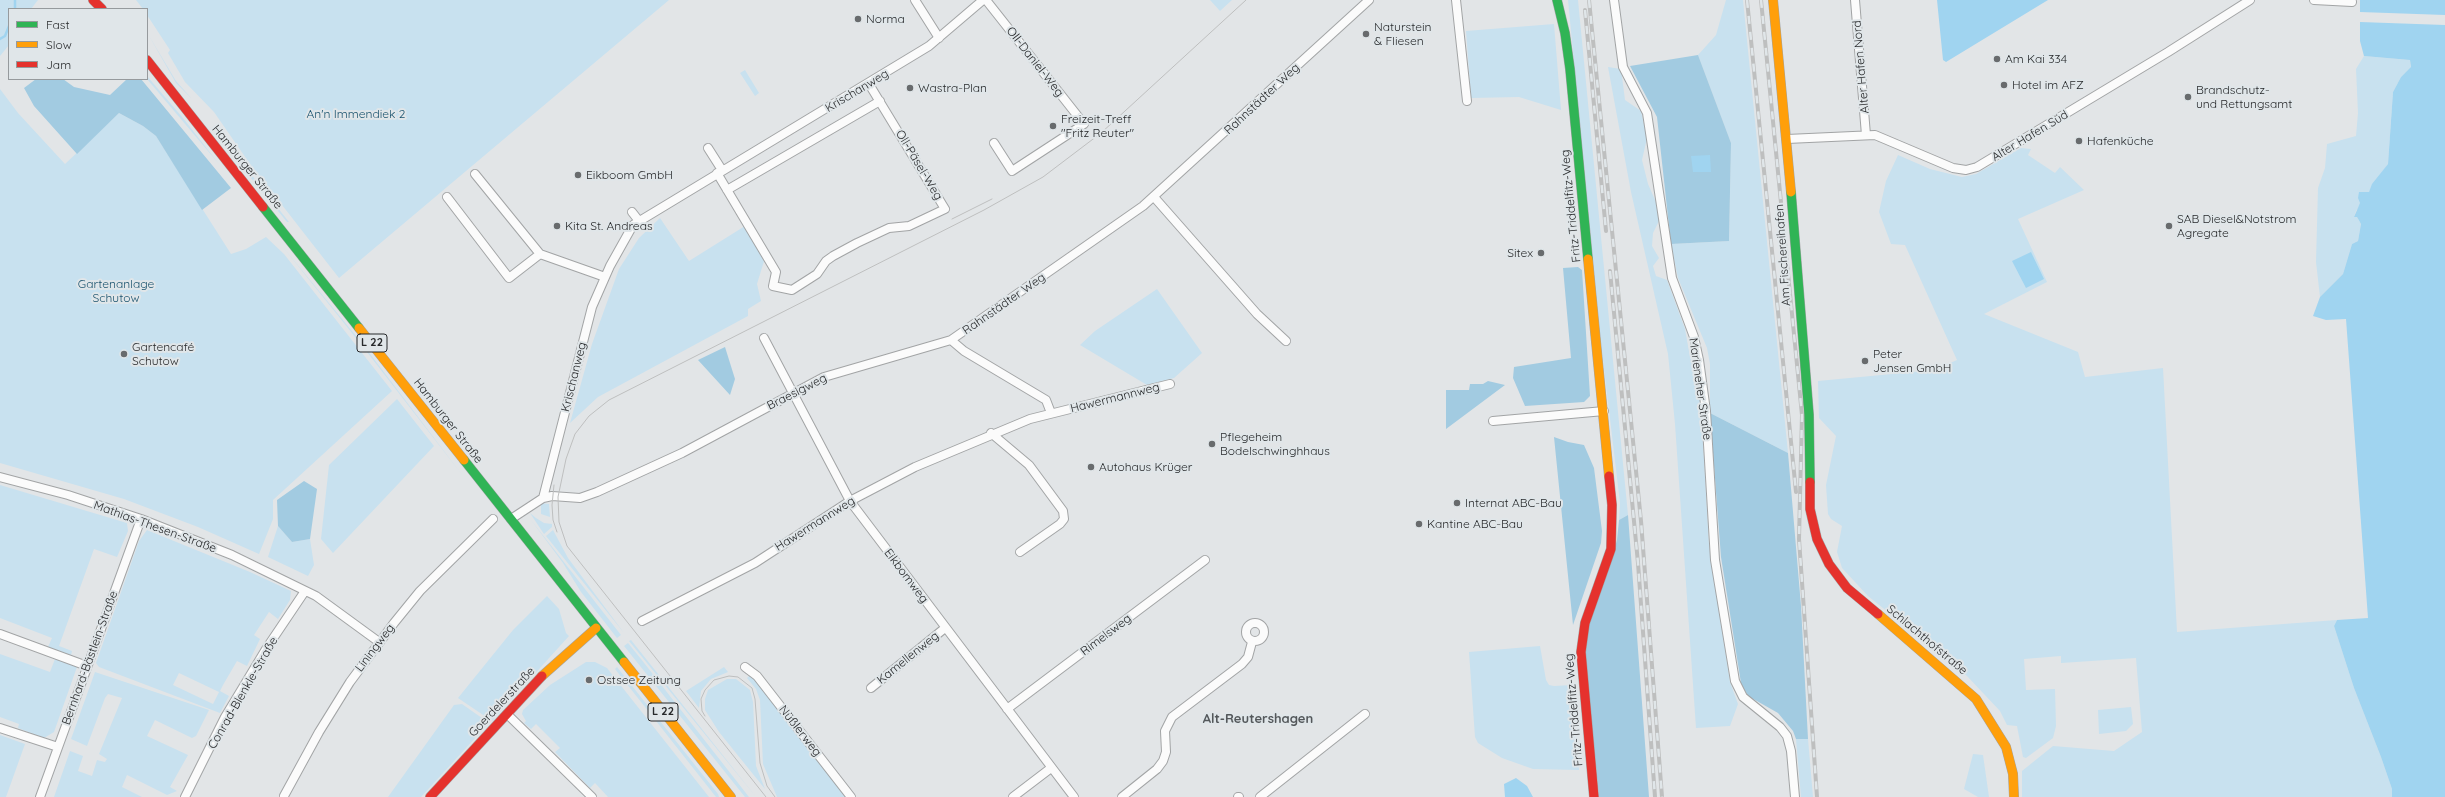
<!DOCTYPE html>
<meta charset="utf-8">
<style>
body{margin:0}
#map{position:relative;width:2445px;height:797px;overflow:hidden;background:#e2e5e7;font-family:Quicksand,sans-serif}
canvas{display:block}
.legend{position:absolute;left:8px;top:8px;width:140px;height:72px;box-sizing:border-box;background:#e0e6e9;border:1px solid #969a9d;margin:0;padding:5px 7px;list-style:none;font-size:12px;color:#27292b}
.legend li{display:flex;align-items:center;gap:8px;height:20px}
.legend b{width:20px;border:1px solid #969a9d}
</style>
<div id="map">
<canvas width="2445" height="797"></canvas>
<ul class="legend">
<li><b style="height:5px;background:#30b455"></b>Fast</li>
<li><b style="height:5px;background:#ff9f0a"></b>Slow</li>
<li><b style="height:5px;background:#e5322d"></b>Jam</li>
</ul>
</div>
<script>
const c = document.querySelector('canvas').getContext('2d');
c.lineJoin = 'round';
function fillPath(path, color) { c.fillStyle = color; c.fill(path, 'evenodd'); }
const poly = rows => new Path2D(rows.map(r => 'M' + r).join(''));
function trace(path, color, width, dash) { c.strokeStyle = color; c.lineWidth = width; c.lineCap = dash ? 'butt' : 'round'; c.setLineDash(dash || []); c.stroke(path); }
function write(font, color, halo, rows, align = 'center') {
  c.font = font + ' Quicksand,sans-serif'; c.lineWidth = 4; c.setLineDash([]); c.textBaseline = 'middle'; c.strokeStyle = halo; c.fillStyle = color; for (const [text, x, y, turn = 0] of rows) {
    c.save(); c.translate(x, y); c.rotate((+turn || 0) * Math.PI / 180); c.textAlign = isNaN(turn) ? turn : align; if (halo) c.strokeText(text, 0, 0); c.fillText(text, 0, 0); c.restore();
  }
}
fillPath(poly([
 [0,0,38,0,31,9,9,9,9,45,0,56],
 [136,0,669,0,339,278,250,164,214,112,185,82,168,53,170,50,147,15,147,9,143,9],
 [1210,0,1232,0,1220,11],
 [1568,0,1578,0,1628,515,1619,520,1620,503,1601,343],
 [1726,0,1743,0,1788,453,1710,413,1710,364,1707,348,1678,278,1671,244,1729,241,1731,143,1698,55,1716,35],
 [1554,24,1561,110,1519,97,1471,98,1466,31],
 [148,34,176,81,192,99,176,83],
 [2364,56,2410,60,2411,68,2401,77,2393,92,2388,164,2356,211,2354,217,2357,217,2361,224,2358,241,2352,244,2343,274,2320,297,2316,262,2318,188,2325,168,2327,144,2356,136,2358,113,2356,69],
 [1608,67,1621,69,1625,100,1641,111,1647,138,1642,160,1648,184,1659,209,1660,219,1653,233,1652,246,1659,258,1653,266,1656,276,1667,280,1685,329,1690,357,1696,372,1701,409,1709,545,1730,682,1738,704,1730,726,1696,728,1675,424,1668,354,1631,192],
 [745,70,759,93,755,96,740,73],
 [147,76,183,118,219,164,147,79],
 [0,89,18,113,65,164,119,113,143,126,156,136,231,254,246,249,266,237,284,254,392,391,273,500,273,519,259,554,198,527,124,499,0,463],
 [2021,148,2031,149,2028,155,2055,173,2060,167,2084,190,2018,219,2047,282,1984,314,2078,352,2085,377,2163,368,2177,632,2337,620,2334,626,2354,688,2381,757,2392,789,2392,797,2022,797,2022,771,2053,746,2114,751,2142,732,2136,658,2061,663,2061,656,2024,659,2026,690,2055,689,2056,726,2053,738,2026,758,2023,757,2017,726,2007,725,2000,711,1967,676,1868,596,1842,568,1837,552,1842,526,1831,519,1828,514,1826,485,1836,436,1819,418,1818,381,1934,370,1957,360,1905,245,1891,244,1879,212,1886,181,1898,155,1930,169,1962,177,1976,174],
 [239,159,289,222,287,222,237,161],
 [660,218,689,261,745,226,764,261,757,284,761,301,748,309,748,316,598,397,570,423,592,344,619,269,639,238],
 [282,246,361,342,463,476,360,343],
 [1157,289,1202,353,1174,378,1147,385,1080,345,1095,331],
 [397,399,434,446,333,553,321,539,329,465],
 [0,485,127,523,128,531,117,557,94,549,59,646,72,651,71,655,48,647,52,638,0,618],
 [541,503,549,504,550,517,541,514],
 [530,513,536,518,544,523,552,524,552,527,544,534],
 [531,520,621,635,617,638,581,592,563,563],
 [278,526,292,542,310,539,314,565,308,576,268,557],
 [147,530,250,572,291,591,290,600,278,619,269,612,254,635,260,639,247,666,237,661,223,685,220,691,229,696,220,713,99,667,96,663,139,541],
 [179,673,219,692,213,704,173,685],
 [553,530,568,558,624,633,546,536],
 [547,596,559,609,566,633,569,636,492,721,458,698,513,630],
 [631,640,756,797,629,641],
 [628,643,641,659,749,797,745,797,624,646],
 [1540,646,1546,680,1549,685,1554,686,1572,685,1579,770,1533,769,1502,758,1478,743,1475,737,1469,652],
 [0,654,50,672,55,659,77,667,54,732,44,738,18,728,19,724,0,717],
 [586,662,595,662,607,668,709,797,608,797,595,783,590,788,555,752,560,748,536,724,531,729,524,723,526,721,522,714,523,710,550,685],
 [617,667,718,794,719,797,716,797,615,669],
 [724,667,728,672,711,679,701,691,699,708,686,691],
 [95,672,209,710,196,736,192,738,155,720,147,736,188,755,170,787,177,791,167,795,127,775,122,787,142,797,54,797,70,751,83,756,78,771,92,776,97,760,105,762,107,759,99,754,122,698,108,694,105,698,87,746,71,739],
 [753,672,851,797,777,797,763,764,760,700,756,689,747,678],
 [727,679,736,679,750,690,753,702,756,766,765,789,719,732,705,710,705,699,708,690],
 [462,704,489,723,421,797,388,797,454,705],
 [2131,707,2133,724,2126,731,2099,734,2098,710],
 [0,735,25,744,6,797,0,797],
 [1796,739,1808,739,1813,797,1801,797],
 [1973,754,1983,755,1989,797,1978,797,1964,789]
]), '#c8e1ef');
fillPath(poly([
 [1698,55,1731,143,1729,241,1671,244,1657,117,1630,66],
 [36,79,63,79,74,87,110,95,127,79,141,79,231,188,202,210,156,136,143,126,119,113,77,154,34,106,24,88],
 [1578,267,1582,270,1590,396,1584,402,1525,406,1513,378,1514,367,1571,358,1563,268],
 [725,347,735,379,730,395,698,360],
 [1488,381,1505,385,1446,429,1446,390,1469,390,1470,384,1483,384],
 [1710,413,1788,453,1801,606,1808,739,1796,739,1793,731,1778,713,1748,696,1741,683,1721,557],
 [1554,437,1568,442,1584,445,1594,468,1602,531,1601,543,1573,625],
 [304,481,317,489,310,539,292,542,278,526,277,500],
 [1628,515,1649,797,1599,797,1585,655,1589,625,1610,564,1617,540,1619,520]
]), '#a2cbe1');
fillPath(poly([
 [1937,0,2048,0,1946,62,1943,60],
 [2360,0,2445,0,2445,797,2392,797,2392,789,2381,757,2354,688,2334,626,2337,620,2368,618,2346,319,2326,320,2313,316,2320,297,2343,274,2352,244,2358,241,2361,224,2357,217,2354,217,2360,203,2358,198,2359,192,2369,192,2372,184,2388,164,2393,92,2401,77,2411,67,2410,60,2364,56,2360,41],
 [1710,155,1711,172,1693,172,1691,156],
 [2031,252,2044,279,2026,288,2012,261],
 [1516,778,1527,786,1533,797,1505,797,1504,784]
]), '#a0d4f0');
fillPath(poly([
 [2360,12,2445,15,2445,25,2360,22]
]), '#e2e5e7');
trace(poly([
 [15,9,15,0],
 [0,39,5,36,9,26]
]), '#a0d4f0', 2.5);
const street = poly([
 [915,0,939,38],
 [986,0,1084,124,1012,171,994,143],
 [1456,0,1467,101],
 [1614,0,1623,67,1647,113,1672,278,1694,337,1699,360,1706,411,1715,560,1735,681,1743,697,1780,727,1787,736,1791,751,1795,797],
 [1855,0,1866,135],
 [2314,0,2352,2],
 [1787,139,1875,135,1953,168,1966,170,1977,167,2168,52,2250,0],
 [708,148,722,170],
 [717,173,776,272,773,286,792,290,817,274,826,261,833,256,857,243,889,228,909,226,945,209,869,84],
 [475,174,540,254,605,277],
 [727,190,880,101],
 [447,197,509,278,540,254],
 [1154,197,1257,314,1286,341],
 [632,212,639,221],
 [764,338,850,501,1074,797],
 [951,340,964,351,1046,400,1051,413],
 [1493,421,1604,411],
 [991,433,1029,465,1063,511,1064,519,1060,524,1020,552],
 [0,477,68,495,141,519,232,555,316,596,379,642],
 [543,498,592,307,610,266,633,225,929,46,983,0],
 [511,519,543,498,552,496,580,498,597,492,682,453,824,377,951,340,1143,206,1369,0],
 [642,621,755,563,850,501,915,467,1030,419,1170,384],
 '1246 632a9 9 0 1 1 18 0a9 9 0 1 1-18 0Z',
 [0,634,87,666],
 [745,667,757,676,851,797],
 [871,688,945,628],
 [1007,709,1205,560],
 [507,714,592,797],
 [0,728,58,747],
 [284,796,319,732,350,682,394,623,420,591,493,519],
 [40,797,141,519],
 [185,797,225,717,266,649,305,591],
 [1013,797,1051,768],
 [1122,797,1157,769,1163,761,1166,752,1165,731,1172,717,1242,664,1248,657,1252,642],
 [1238,797,1239,797],
 [1260,797,1365,714]
]);
const fast = poly([
 [1557,0,1565,33,1570,69,1588,259],
 [1791,192,1809,415,1810,482],
 [263,207,359,328],
 [464,460,624,662]
]);
const slow = poly([
 [1773,0,1791,192],
 [1588,259,1609,476],
 [359,328,464,460],
 [1878,614,1976,699,2006,747,2013,774,2014,797],
 [624,662,731,797],
 [542,676,596,628]
]);
const jam = poly([
 [93,0,102,9],
 [147,60,263,207],
 [1810,482,1810,509,1817,539,1829,564,1847,588,1878,614],
 [430,797,542,676],
 [1594,797,1581,652,1585,623,1611,549,1612,505,1609,476]
]);
trace(street, '#a2a4a5', 10);
trace(fast, '#a2a4a5', 10);
trace(slow, '#a2a4a5', 10);
trace(jam, '#a2a4a5', 10);
trace(street, '#fbfbfb', 8);
trace(fast, '#30b455', 9);
trace(slow, '#ff9f0a', 9);
trace(jam, '#e5322d', 9);
trace(poly([
 [952,219,992,199],
 [554,485,552,505,553,520,557,532],
 [705,716,702,711,701,699,705,690,714,680,729,676,738,677,752,688,755,699,760,763,767,786,775,797],
 [766,797,567,546,559,522,558,497,566,459,575,434,589,416,609,400,984,210,1043,177,1101,133,1246,0]
]), '#bebfbf', 1);
const rail = poly([
 [1589,0,1641,521,1662,797],
 [1747,0,1796,492],
 [1761,0,1802,415,1799,539,1817,797],
 [1585,10,1606,231],
 [1610,271,1638,563,1655,797]
]);
trace(rail, '#bebfbf', 4);
trace(rail, '#e0e6e9', 2.5, [8]);
for (const [x, y, r, color] of [
 [858,19,4,"#686b6d"],
 [1366,34,4,"#686b6d"],
 [1997,59,4,"#686b6d"],
 [2004,85,4,"#686b6d"],
 [910,88,4,"#686b6d"],
 [2188,97,4,"#686b6d"],
 [1053,126,4,"#686b6d"],
 [2079,141,4,"#686b6d"],
 [578,175,4,"#686b6d"],
 [557,226,4,"#686b6d"],
 [2169,226,4,"#686b6d"],
 [1541,253,4,"#686b6d"],
 [124,354,4,"#686b6d"],
 [1865,361,4,"#686b6d"],
 [1212,444,4,"#686b6d"],
 [1091,467,4,"#686b6d"],
 [1457,503,4,"#686b6d"],
 [1419,524,4,"#686b6d"],
 [589,680,4,"#686b6d"]
]) { const dot = new Path2D(); dot.arc(x, y, r, 0, 2 * Math.PI); c.fillStyle = color; c.fill(dot); trace(dot, '#e0e6e9', 1.5); }
for (const [x, y, w] of [
 [372,343,30],
 [663,712,30]
]) { const box = new Path2D(); box.roundRect(x - w / 2, y - 9, w, 18, 3); c.fillStyle = '#e0e6e9'; c.fill(box); trace(box, '#27292b', 1); }
write('bold 11px', '#27292b', null, [
 ["L 22",372,343],
 ["L 22",663,712]
]);
write('12px', '#27292b', '#e0e6e9', [
 ["Norma",866,19],
 ["Naturstein",1374,27],
 ["& Fliesen",1374,41],
 ["Am Kai 334",2005,59],
 ["Hotel im AFZ",2012,85],
 ["Wastra-Plan",918,88],
 ["Brandschutz-",2196,90],
 ["und Rettungsamt",2196,104],
 ["Freizeit-Treff",1061,119],
 ["\"Fritz Reuter\"",1061,133],
 ["Hafenküche",2087,141],
 ["Eikboom GmbH",586,175],
 ["SAB Diesel&Notstrom",2177,219],
 ["Agregate",2177,233],
 ["Kita St. Andreas",565,226],
 ["Sitex",1533,253,"right"],
 ["Gartencafé",132,347],
 ["Schutow",132,361],
 ["Peter",1873,354],
 ["Jensen GmbH",1873,368],
 ["Pflegeheim",1220,437],
 ["Bodelschwinghhaus",1220,451],
 ["Autohaus Krüger",1099,467],
 ["Internat ABC-Bau",1465,503],
 ["Kantine ABC-Bau",1427,524],
 ["Ostsee Zeitung",597,680]
], 'left');
write('12px', '#27292b', '#e0e6e9', [
 ["Oll-Daniel-Weg",1035,62,52],
 ["Alter Hafen Nord",1861,67,-95],
 ["Krischanweg",857,91,-31],
 ["Rahnstädter Weg",1262,99,-43],
 ["Alter Hafen Süd",2030,136,-31],
 ["Oll-Päsel-Weg",919,165,59],
 ["Hamburger Straße",247,167,51],
 ["Fritz-Triddelfitz-Weg",1571,206,-96],
 ["Am Fischereihafen",1783,255,-94],
 ["Rahnstädter Weg",1004,304,-35],
 ["Krischanweg",574,377,-76],
 ["Marieneher Straße",1700,389,82],
 ["Braesigweg",797,392,-27],
 ["Hawermannweg",1115,398,-14],
 ["Hamburger Straße",448,421,52],
 ["Hawermannweg",815,524,-32],
 ["Mathias-Thesen-Straße",155,527,20],
 ["Eikbomweg",906,576,53],
 ["Rimelsweg",1106,635,-37],
 ["Schlachthofstraße",1927,640,40],
 ["Liningweg",375,648,-53],
 ["Bernhard-Bästlein-Straße",90,658,-70],
 ["Kamellenweg",908,658,-39],
 ["Conrad-Blenkle-Straße",243,693,-60],
 ["Goerdelerstraße",502,702,-47],
 ["Fritz-Triddelfitz-Weg",1574,710,-95],
 ["Nüßlerweg",800,731,52]
]);
write('12px', '#19526d', '#e0e6e9', [
 ["An'n Immendiek 2",356,114],
 ["Gartenanlage",116,284],
 ["Schutow",116,298]
]);
write('bold 13px', '#54585b', '#e0e6e9', [
 ["Alt-Reutershagen",1258,719]
]);
</script>
